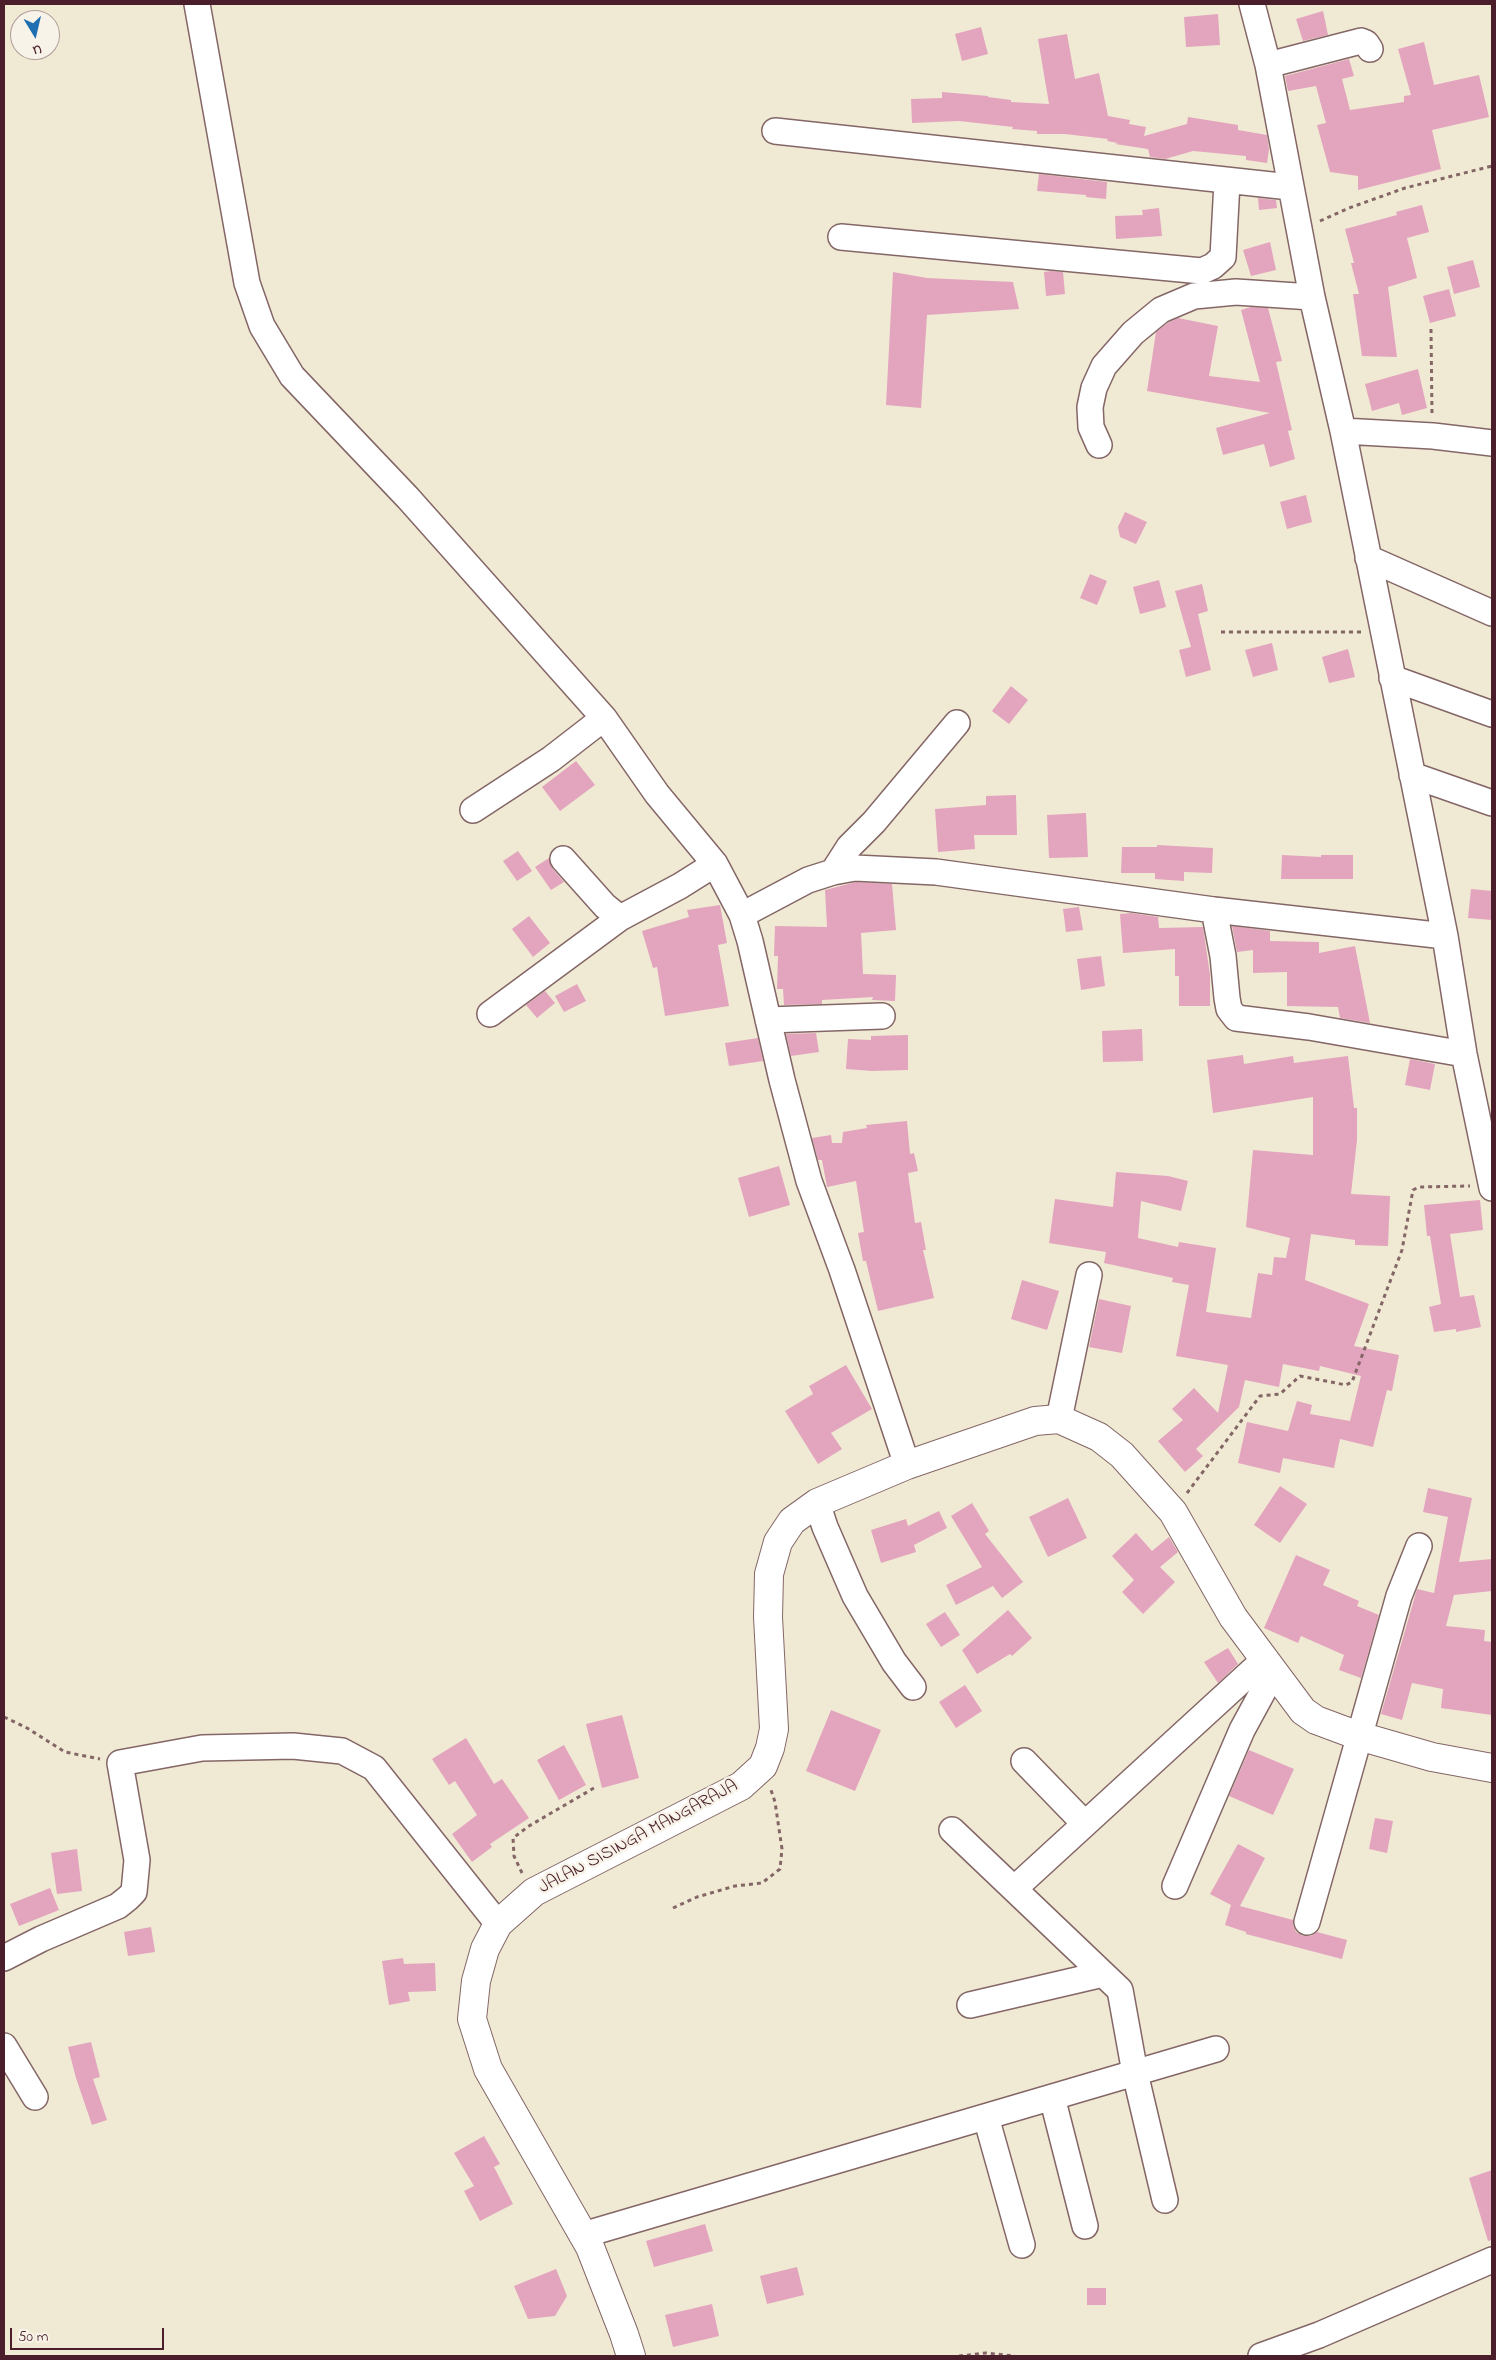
<!DOCTYPE html>
<style>
body{margin:0}
#map{position:relative;width:1496px;height:2360px;overflow:hidden;background:#f0ead4;font-family:"Indie Flower",sans-serif}
canvas{display:block}
.frame{position:absolute;inset:0;border:5px solid #4a1f2b;pointer-events:none}
.north{position:absolute;left:10px;top:10px;width:50px;height:50px;box-sizing:border-box;background:#f7f3e8;border:1px solid #b29e9c;border-radius:50%;rotate:171deg;font-size:14px;font-weight:700;line-height:20px;text-align:center;color:#4a1f2b}
.north::after{content:'';display:block;margin:auto;width:18px;height:22px;background:#1f6fb2;clip-path:polygon(50% 0,100% 100%,50% 72%,0 100%)}
.scale{position:absolute;left:10px;top:2328px;width:154px;height:22px;box-sizing:border-box;border:2px solid #4a1f2b;border-top:0;padding-left:6px;font-size:15px;line-height:18px;white-space:nowrap;color:#4a1f2b;-webkit-text-stroke:4px #f7f3e8;paint-order:stroke}
</style>
<div id="map">
<canvas width="1496" height="2360"></canvas>
<div class="frame"></div>
<div class="north">U</div>
<div class="scale">50 m</div>
</div>
<script>
const c = document.querySelector('canvas').getContext('2d');
c.lineJoin = 'round';
function fillPath(path, color) { c.fillStyle = color; c.fill(path, 'evenodd'); }
const poly = rows => new Path2D(rows.map(r => 'M' + r).join(''));
function trace(path, color, width, dash) { c.strokeStyle = color; c.lineWidth = width; c.lineCap = dash ? 'butt' : 'round'; c.setLineDash(dash || []); c.stroke(path); }
function write(font, color, halo, rows, align = 'center') {
  c.font = font + ' "Indie Flower",sans-serif'; c.lineWidth = 5; c.setLineDash([]); c.textBaseline = 'middle'; c.strokeStyle = halo; c.fillStyle = color; for (const [text, x, y, turn = 0] of rows) {
    c.save(); c.translate(x, y); c.rotate((+turn || 0) * Math.PI / 180); c.textAlign = isNaN(turn) ? turn : align; if (halo) c.strokeText(text, 0, 0); c.fillText(text, 0, 0); c.restore();
  }
}
fillPath(poly([
 [1323,11,1328,35,1303,41,1296,19],
 [1218,14,1220,45,1186,47,1184,17],
 [981,27,988,54,962,61,955,34],
 [1067,34,1075,79,1099,73,1108,116,1130,120,1129,124,1146,127,1144,136,1187,124,1188,117,1238,125,1238,130,1267,135,1269,149,1267,163,1246,160,1246,156,1204,152,1193,151,1165,159,1150,157,1148,149,1115,144,1118,143,1107,141,1108,139,1065,134,1037,134,1037,131,1012,129,1013,127,959,121,912,123,911,99,942,98,942,92,988,96,988,97,1011,100,1011,102,1049,104,1038,39],
 [1424,42,1434,85,1479,75,1489,117,1432,130,1441,169,1358,190,1358,176,1330,172,1317,125,1326,123,1316,86,1288,91,1285,76,1349,59,1354,76,1342,79,1350,110,1404,102,1404,96,1411,95,1398,49],
 [1039,174,1107,182,1106,199,1086,197,1086,195,1037,191],
 [1258,198,1276,200,1277,208,1259,210],
 [1422,205,1429,232,1407,238,1417,278,1388,287,1397,357,1362,356,1353,294,1359,294,1351,263,1354,263,1345,229,1397,215,1396,212],
 [1159,208,1162,236,1116,239,1115,216,1143,215,1142,210],
 [1270,242,1276,270,1251,276,1243,250],
 [1473,260,1480,287,1454,294,1447,267],
 [1051,271,1063,272,1065,294,1046,296,1044,272],
 [893,272,927,278,1013,282,1019,309,927,315,921,408,886,405],
 [1449,289,1456,316,1430,323,1423,296],
 [1251,307,1268,308,1282,361,1276,362,1292,430,1288,431,1295,459,1270,467,1264,444,1223,455,1216,428,1270,413,1147,391,1156,332,1169,322,1178,318,1218,326,1209,376,1260,382,1241,310],
 [1418,369,1427,408,1402,415,1399,403,1372,411,1365,384],
 [1306,495,1312,522,1287,529,1280,502],
 [1125,512,1147,522,1136,544,1120,537,1118,527],
 [1090,574,1107,581,1097,605,1080,598],
 [1159,580,1166,607,1140,614,1133,587],
 [1202,584,1208,611,1198,614,1211,670,1186,677,1179,650,1191,647,1175,591],
 [1272,643,1278,670,1253,677,1245,650],
 [1348,649,1355,677,1329,683,1322,657],
 [1011,686,1028,700,1009,724,992,711],
 [576,761,595,785,560,811,542,787],
 [1016,795,1017,835,974,835,975,849,938,852,935,809,986,805,986,796],
 [1086,813,1088,857,1049,858,1047,815],
 [1157,845,1213,848,1212,873,1184,872,1184,881,1155,879,1155,873,1121,873,1122,847,1157,847],
 [518,851,532,871,517,881,503,861],
 [1282,855,1321,857,1321,855,1353,855,1353,879,1281,879],
 [549,858,552,868,564,882,551,890,535,867],
 [856,882,892,884,896,930,861,933,863,974,896,975,895,1001,872,1000,873,997,822,1000,822,1004,784,1005,783,989,777,989,778,956,774,956,775,926,827,927,825,890],
 [1471,889,1492,891,1492,920,1468,918],
 [720,905,727,943,718,945,729,1006,665,1016,657,967,653,968,642,931,689,917,687,910],
 [1079,907,1083,930,1066,932,1063,909],
 [1131,913,1158,917,1159,928,1203,927,1210,975,1210,1006,1179,1006,1179,976,1175,976,1175,949,1123,953,1120,914],
 [529,916,550,943,533,957,512,929],
 [1232,926,1270,931,1270,941,1319,942,1319,953,1355,946,1370,1023,1340,1018,1338,1007,1287,1006,1287,972,1253,973,1253,950,1237,952],
 [1101,956,1105,986,1081,990,1077,959],
 [577,984,586,1001,564,1012,555,996],
 [545,991,555,1003,537,1018,526,1005],
 [1142,1029,1143,1061,1103,1062,1102,1031],
 [816,1033,819,1052,791,1056,786,1034],
 [908,1035,908,1070,872,1071,846,1069,848,1039,871,1040,871,1036],
 [758,1038,763,1061,729,1066,725,1043],
 [1243,1055,1244,1064,1293,1056,1294,1063,1348,1056,1354,1108,1357,1108,1357,1140,1351,1194,1390,1196,1388,1246,1355,1245,1355,1240,1311,1234,1305,1280,1369,1304,1354,1346,1399,1355,1392,1391,1387,1390,1373,1447,1340,1439,1334,1468,1283,1458,1280,1473,1238,1463,1247,1422,1288,1431,1297,1401,1312,1405,1310,1414,1350,1421,1361,1376,1320,1366,1319,1371,1283,1364,1279,1387,1245,1380,1239,1407,1196,1449,1203,1456,1185,1472,1158,1441,1183,1420,1172,1409,1194,1388,1218,1413,1228,1365,1176,1356,1189,1285,1172,1282,1173,1278,1104,1263,1106,1252,1049,1243,1055,1199,1113,1207,1116,1172,1168,1176,1188,1181,1181,1211,1141,1201,1138,1238,1178,1247,1179,1242,1216,1248,1206,1312,1251,1318,1258,1273,1272,1275,1274,1257,1286,1258,1290,1238,1246,1227,1253,1150,1313,1155,1313,1097,1213,1113,1207,1060],
 [1410,1059,1435,1064,1430,1090,1405,1085],
 [907,1121,910,1154,914,1153,918,1171,908,1173,915,1223,921,1222,926,1250,923,1250,934,1298,878,1311,866,1261,863,1261,858,1233,864,1232,856,1181,827,1187,822,1160,818,1160,812,1138,831,1135,832,1143,842,1143,843,1132,867,1128,866,1125],
 [779,1166,790,1205,749,1217,738,1178],
 [1480,1200,1483,1230,1450,1234,1460,1297,1474,1295,1481,1327,1456,1332,1456,1329,1434,1332,1429,1307,1441,1304,1430,1236,1427,1236,1424,1205],
 [1022,1280,1059,1291,1047,1330,1011,1319],
 [1099,1299,1131,1306,1122,1353,1089,1347],
 [846,1365,872,1409,831,1433,842,1449,818,1464,785,1411,813,1394,809,1386],
 [1280,1486,1307,1504,1280,1543,1254,1525],
 [1428,1488,1472,1498,1459,1562,1492,1559,1492,1591,1454,1595,1446,1626,1485,1630,1484,1641,1492,1642,1492,1715,1441,1708,1443,1689,1412,1683,1402,1720,1381,1714,1417,1589,1434,1593,1448,1517,1423,1512],
 [1068,1498,1087,1538,1048,1557,1029,1517],
 [972,1503,989,1531,985,1534,1023,1582,1002,1598,993,1586,956,1605,946,1585,982,1567,951,1516],
 [939,1511,947,1528,914,1545,916,1552,881,1563,871,1530,906,1519,908,1526],
 [1136,1533,1152,1551,1169,1537,1178,1552,1160,1567,1175,1582,1143,1614,1122,1592,1134,1580,1112,1556],
 [1296,1555,1330,1570,1323,1585,1359,1601,1357,1606,1379,1615,1361,1678,1339,1670,1344,1655,1301,1636,1298,1643,1264,1628],
 [1008,1610,1032,1638,1012,1656,1010,1654,977,1674,962,1650],
 [945,1612,960,1635,941,1647,926,1624],
 [1228,1648,1238,1664,1218,1683,1204,1662],
 [965,1685,982,1711,956,1728,939,1702],
 [831,1710,881,1730,855,1791,806,1771],
 [622,1715,639,1778,602,1788,586,1724],
 [466,1738,494,1784,502,1779,529,1818,490,1844,492,1847,472,1862,452,1834,477,1815,455,1781,449,1785,432,1759],
 [564,1745,586,1785,559,1800,537,1760],
 [1249,1750,1294,1769,1273,1815,1229,1796],
 [1375,1818,1393,1821,1387,1853,1369,1849],
 [1238,1844,1265,1858,1240,1906,1293,1920,1293,1925,1296,1932,1303,1936,1311,1936,1317,1932,1347,1940,1342,1959,1246,1934,1246,1932,1225,1925,1231,1905,1210,1894],
 [77,1849,82,1891,57,1894,51,1853],
 [50,1888,59,1910,19,1926,10,1904],
 [151,1927,155,1952,128,1956,124,1932],
 [403,1958,404,1964,435,1963,436,1991,408,1992,410,2001,389,2005,382,1961],
 [91,2042,100,2077,93,2079,107,2120,92,2125,76,2078,68,2047],
 [484,2136,500,2164,494,2167,513,2204,480,2221,464,2191,474,2186,454,2153],
 [1492,2170,1492,2240,1488,2241,1469,2178],
 [705,2224,713,2251,654,2267,646,2241],
 [797,2267,804,2295,767,2304,760,2276],
 [556,2269,567,2296,555,2316,528,2319,514,2286],
 [1087,2288,1106,2288,1106,2305,1087,2305],
 [712,2304,719,2336,673,2347,665,2315]
]), '#e3a4be');
const street = poly([
 [197,4,247,283,262,326,292,376,408,498,604,718],
 [1252,4,1268,65,1312,297,1343,431,1445,936,1464,1054,1492,1188],
 [1268,65,1361,41,1366,43,1370,49],
 [775,131,1290,187],
 [841,237,1202,271,1213,266,1223,257,1227,182],
 [1343,431,1433,436,1492,443],
 [1099,445,1091,427,1090,407,1094,388,1104,366,1133,333,1161,310,1194,296,1236,292,1312,297],
 [1368,558,1492,613],
 [1392,678,1492,714],
 [1412,775,1492,803],
 [473,810,551,759,604,718,657,794,715,864,742,915],
 [563,859,605,906,620,918],
 [833,872,849,847,874,822,957,723],
 [1214,910,1223,956,1227,998,1229,1009,1236,1018,1309,1027,1464,1054],
 [490,1014,620,918,680,886,715,864],
 [768,1020,882,1016],
 [1059,1419,1089,1275],
 [907,1465,842,1270,809,1181,782,1080,750,941,742,915,808,880,833,872,855,868,936,872,1214,910,1445,936],
 [817,1503,825,1527,855,1596,894,1662,913,1687],
 [1024,1761,1085,1824],
 [952,1830,1120,1990,1135,2073,1165,2200],
 [1175,1886,1242,1730,1273,1673],
 [1014,1889,1264,1660],
 [1307,1922,1399,1596,1419,1546],
 [4,1958,41,1939,118,1906,128,1898,134,1892,137,1860,120,1763,202,1748,293,1746,342,1751,374,1768,498,1924],
 [970,2005,1103,1974],
 [4,2046,35,2097],
 [1052,2097,1085,2226],
 [986,2117,1022,2245],
 [583,2235,1216,2049],
 [1261,2356,1319,2335,1492,2260]
]);
const secondary = poly([
 [631,2356,624,2334,590,2247,488,2069,472,2019,476,1981,485,1949,498,1924,534,1892,741,1786,763,1766,770,1748,774,1729,768,1617,769,1574,778,1542,792,1521,817,1503,907,1465,1035,1421,1059,1419,1099,1437,1122,1455,1173,1512,1233,1617,1303,1711,1316,1720,1359,1736,1432,1757,1492,1768]
]);
trace(street, '#846666', 28);
trace(secondary, '#846666', 30);
trace(poly([
 [1320,221,1349,208,1405,188,1492,166],
 [1431,329,1432,415],
 [1221,632,1362,632],
 [1187,1493,1260,1396,1280,1394,1300,1376,1346,1385,1352,1382,1402,1250,1413,1190,1419,1187,1470,1186],
 [4,1717,27,1728,65,1752,100,1759],
 [522,1873,514,1856,513,1838,529,1826,594,1788],
 [673,1908,697,1897,735,1886,762,1883,780,1869,782,1849,775,1802,771,1790],
 [959,2356,986,2353,1015,2356]
]), '#846666', 3, [4, 4]);
trace(street, '#fff', 25);
trace(secondary, '#fff', 28);
write('18px', '#4a1f2b', '#f7f3e8', [
 ["JALAN SISINGA MANGARAJA",639,1838,-28]
]);
</script>
